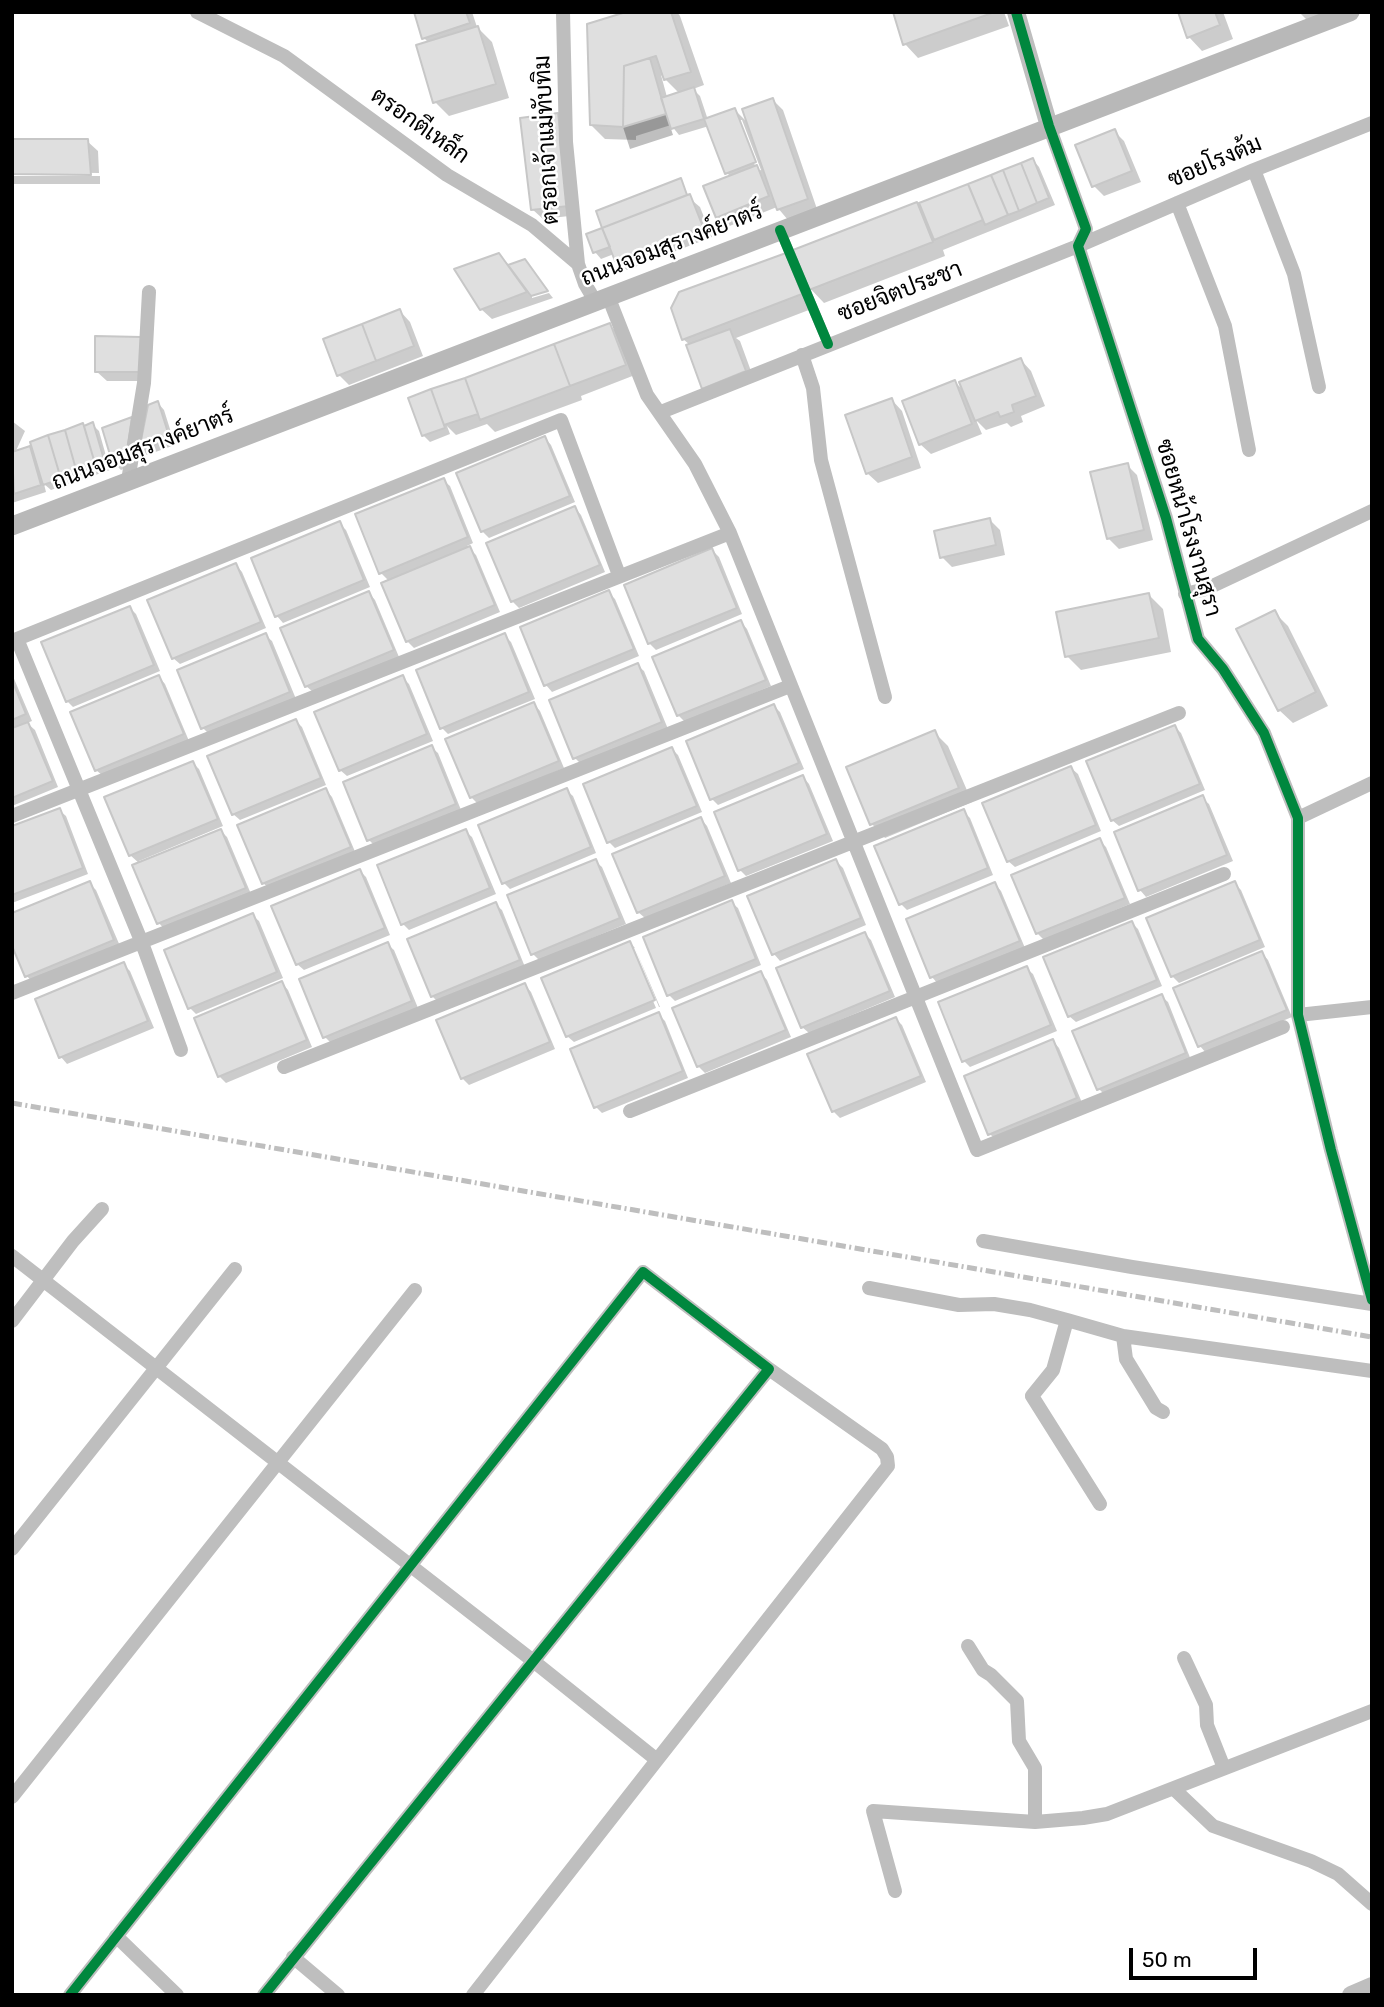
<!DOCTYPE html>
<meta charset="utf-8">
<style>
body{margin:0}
#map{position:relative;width:1384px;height:2007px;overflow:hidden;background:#fff;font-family:Rubik,sans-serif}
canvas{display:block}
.frame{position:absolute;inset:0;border:14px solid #000;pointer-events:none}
.scale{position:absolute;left:1129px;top:1948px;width:128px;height:32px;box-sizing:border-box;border:4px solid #000;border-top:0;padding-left:9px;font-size:21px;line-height:24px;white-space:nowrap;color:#000;-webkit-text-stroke:5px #fff;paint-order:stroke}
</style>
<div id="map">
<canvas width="1384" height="2007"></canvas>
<div class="frame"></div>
<div class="scale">50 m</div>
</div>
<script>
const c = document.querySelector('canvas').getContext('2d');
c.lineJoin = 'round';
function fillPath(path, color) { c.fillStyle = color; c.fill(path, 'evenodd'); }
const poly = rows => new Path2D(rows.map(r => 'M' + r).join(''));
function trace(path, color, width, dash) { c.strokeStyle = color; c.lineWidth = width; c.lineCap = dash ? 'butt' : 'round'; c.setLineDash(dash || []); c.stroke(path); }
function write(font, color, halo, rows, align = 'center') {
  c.font = font + ' Rubik,Sarabun,sans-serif'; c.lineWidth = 5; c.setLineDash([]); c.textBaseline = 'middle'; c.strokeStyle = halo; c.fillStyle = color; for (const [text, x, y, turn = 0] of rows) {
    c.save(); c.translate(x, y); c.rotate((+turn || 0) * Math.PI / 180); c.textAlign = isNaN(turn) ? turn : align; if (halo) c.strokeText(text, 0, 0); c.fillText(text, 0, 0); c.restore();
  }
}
fillPath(poly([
 [666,114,673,135,630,149,623,127]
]), '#bfbfbf');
fillPath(poly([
 [416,12,472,12,477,27,492,42,509,98,449,116,435,102,418,46,429,43,424,38],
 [632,12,677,12,680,16,704,85,693,89,700,96,708,120,735,110,748,123,773,100,783,110,817,209,788,220,777,207,727,227,717,217,731,177,727,173,709,126,679,135,671,125,636,136,636,140,605,139,591,125],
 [661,75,680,94,667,97],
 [738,120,742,120,761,170,757,171],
 [893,12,1004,12,1009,26,918,58,905,44],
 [1180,12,1223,12,1233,39,1202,51,1189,37],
 [1299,12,1332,12,1308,21],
 [522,119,578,215,543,219,532,209],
 [1114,131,1124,141,1141,182,1104,196,1094,186],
 [87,141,98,151,99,173,12,172],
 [1033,160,1039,167,1055,205,943,250,945,256,824,303,805,283,814,308,736,338,740,341,755,382,690,345,683,339,917,204,925,212],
 [12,176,100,176,100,184,13,184],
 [680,180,688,197,700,207,712,237,627,270,616,260,614,254,601,259,595,252,606,229,604,227],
 [499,255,510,266,531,267,547,290,532,294,532,298,549,293,553,298,492,319,481,309],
 [400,311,410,322,423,356,349,385,339,375],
 [610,325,620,335,635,375,581,396,582,400,495,432,487,424,456,435,447,426,450,434,430,442,423,435,410,399],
 [97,338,150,381,107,381,96,371],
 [1021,360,1031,371,1045,406,1021,416,1023,422,1011,427,1007,423,986,430,976,420,982,434,931,454,920,444,955,382,965,392],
 [892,400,902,411,921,468,878,483,867,473],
 [158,403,164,410,175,445,147,455,141,449],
 [12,421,25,431,15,453,29,448,36,454,32,443,92,424,99,431,110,470,51,490,44,484,46,492,12,503],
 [104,429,132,466,121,470,115,464],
 [545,438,551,445,575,502,489,538,482,531],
 [1127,465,1137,475,1153,540,1119,549,1109,539],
 [443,480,450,486,473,543,467,546,476,555,500,612,414,648,407,641,390,582,381,573],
 [575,508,581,515,605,572,519,608,512,601],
 [990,520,1000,530,1005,555,952,567,942,557],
 [339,523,346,530,370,587,283,623,277,616],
 [712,550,719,557,742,614,656,650,649,643,626,586],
 [236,565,242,572,266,628,180,664,173,658],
 [608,592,615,599,639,656,552,692,546,685,522,628],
 [369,593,375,600,399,657,313,692,306,686],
 [1149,595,1163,609,1171,652,1081,670,1067,656],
 [130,608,136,614,160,671,73,707,67,701],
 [1274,612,1288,626,1328,706,1293,723,1279,710],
 [741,622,747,629,771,686,685,722,678,715],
 [265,635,272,641,296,699,209,734,203,728],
 [504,635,511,642,535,699,448,734,442,728],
 [637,665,644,671,668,729,581,764,575,758],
 [12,674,32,721,27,723,35,730,58,787,12,806],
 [159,677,165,684,189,741,103,776,96,770],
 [402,677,409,684,433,741,347,776,340,770],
 [534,704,540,711,564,768,478,804,471,797],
 [774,706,780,712,804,769,718,805,712,799],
 [296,721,302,727,326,785,240,820,233,814],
 [1175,727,1181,733,1205,790,1119,826,1112,820],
 [934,732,948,746,972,802,885,838,872,824,848,767],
 [431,747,438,753,461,810,375,846,369,840],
 [672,749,678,755,702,812,615,848,609,842],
 [193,763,199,769,223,826,139,861,140,864,221,831,227,837,251,894,165,930,159,923,135,866,140,864,130,855],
 [1071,768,1078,774,1101,831,1015,867,1008,861],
 [803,777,809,784,833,841,746,876,740,870],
 [326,790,332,797,356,854,270,889,263,883],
 [566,790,573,796,596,853,510,889,504,883],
 [1202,798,1209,804,1233,861,1146,897,1140,890,1116,833],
 [59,810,66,816,88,874,12,903,12,828],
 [963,811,970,818,993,875,907,910,901,904],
 [701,819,707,826,731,883,645,918,638,912],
 [465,831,472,837,496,894,409,930,403,924],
 [1100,841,1106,847,1130,904,1044,940,1037,933],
 [595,861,602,867,626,924,539,960,533,954],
 [836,861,843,868,866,925,780,961,774,954],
 [360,871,366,877,390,935,304,970,297,964],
 [89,883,96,890,120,946,33,983,27,976],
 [995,884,1001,891,1025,948,938,984,932,977],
 [1235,884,1241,890,1265,947,1179,983,1172,976],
 [731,902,738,908,761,965,675,1001,669,995],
 [495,904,502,910,525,967,439,1003,432,996,409,940],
 [252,915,259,921,283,978,196,1014,190,1008],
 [1132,923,1138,929,1162,986,1076,1022,1069,1016],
 [865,934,871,940,895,997,809,1033,802,1027],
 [630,943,635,948,631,948,656,1008,574,1042,567,1036],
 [387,944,394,950,418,1008,331,1043,325,1037],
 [635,948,660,1007,659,1007],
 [1262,953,1268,960,1292,1017,1206,1053,1200,1046,1176,989],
 [123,964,130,971,154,1028,67,1064,61,1057,37,1000],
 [1026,968,1033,974,1057,1031,970,1067,964,1061],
 [761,973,767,980,791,1037,705,1073,698,1066],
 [282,983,288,990,312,1047,226,1083,219,1076],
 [525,985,531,992,555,1049,469,1085,462,1078],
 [1161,996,1168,1002,1191,1060,1105,1095,1099,1089],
 [658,1014,665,1021,688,1078,602,1113,596,1107],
 [896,1019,902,1025,926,1082,840,1118,833,1111],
 [1053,1041,1059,1048,1083,1105,996,1140,990,1134]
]), '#0003');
const building = poly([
 [414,12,466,12,470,23,422,39,414,12],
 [626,12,671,12,691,72,664,80,656,56,624,66,623,127,590,125,587,24,626,12],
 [893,12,995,12,903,45,893,12],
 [1178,12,1215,12,1220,25,1187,38,1178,12],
 [478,26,496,84,433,103,416,45,478,26],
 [650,58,666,114,623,127,624,66,650,58],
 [694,87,704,119,671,129,661,98,694,87],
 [773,98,808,199,777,210,742,109,773,98],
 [735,108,756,162,725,174,704,119,735,108],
 [558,113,569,206,531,210,520,118,558,113],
 [1115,129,1132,171,1092,187,1075,145,1115,129],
 [12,139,88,139,91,175,12,174,12,139],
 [1033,158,1049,198,1037,203,1021,163,1033,158],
 [1021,163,1037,203,1019,211,1003,170,1021,163],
 [757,165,769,196,716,218,703,186,757,165],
 [1003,170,1019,211,1008,215,991,175,1003,170],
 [991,175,1008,215,985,225,968,184,991,175],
 [681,178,687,195,602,228,596,211,681,178],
 [968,184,983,220,934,240,919,203,968,184],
 [690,194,703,227,615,261,602,228,690,194],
 [917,202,933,242,809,290,793,250,917,202],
 [602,228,610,247,593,253,586,234,602,228],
 [499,253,527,292,480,310,454,269,499,253],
 [786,253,802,294,682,340,671,308,679,292,786,253],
 [525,259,548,291,531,296,508,265,525,259],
 [400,309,414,346,376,361,362,324,400,309],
 [610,323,626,365,570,386,554,344,610,323],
 [362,324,376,361,337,376,323,339,362,324],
 [730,329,746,371,702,389,686,345,730,329],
 [95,336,141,337,140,372,95,372,95,336],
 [554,344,570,386,480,420,465,378,554,344],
 [1021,358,1036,396,1012,405,1014,412,1000,417,998,412,975,421,959,382,1021,358],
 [465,378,478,414,444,425,431,389,465,378],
 [955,380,972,424,919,445,902,401,955,380],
 [431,389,445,428,422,436,408,398,431,389],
 [892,398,912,457,866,474,845,415,892,398],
 [158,401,170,439,139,450,148,405,158,401],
 [132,417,126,460,113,465,102,428,132,417],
 [93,422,105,463,96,467,84,426,93,422],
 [83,423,96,467,77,473,65,430,83,423],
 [65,430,77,473,61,479,48,435,65,430],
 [48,435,61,479,43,485,30,442,48,435],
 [545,436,570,496,481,532,456,473,545,436],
 [30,446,41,485,14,494,12,452,30,446],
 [1128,463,1144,530,1107,539,1090,472,1128,463],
 [444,478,468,537,379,574,355,514,444,478],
 [575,506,600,565,511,602,486,543,575,506],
 [990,518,996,545,940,558,934,531,990,518],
 [340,521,364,580,275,617,251,558,340,521],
 [470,546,495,605,406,642,381,583,470,546],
 [712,548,737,608,648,644,624,585,712,548],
 [236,563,261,622,172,659,147,600,236,563],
 [609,590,634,649,544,686,520,627,609,590],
 [369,591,394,650,305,687,280,628,369,591],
 [1149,593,1159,638,1065,657,1056,612,1149,593],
 [130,606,154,665,66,702,41,642,130,606],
 [1275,610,1316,692,1278,711,1236,629,1275,610],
 [741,620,766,680,677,716,652,657,741,620],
 [266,633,290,692,201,729,177,670,266,633],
 [505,633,529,692,440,729,416,670,505,633],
 [638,663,662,722,573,759,549,700,638,663],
 [159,675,184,734,95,771,70,712,159,675],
 [403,675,427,734,339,771,314,712,403,675],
 [12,680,26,714,12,720,12,680],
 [534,702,559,761,470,798,445,739,534,702],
 [774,704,799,763,710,800,686,741,774,704],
 [296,719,321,778,232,815,207,756,296,719],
 [28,722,53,781,12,798,12,728,28,722],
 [1175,725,1200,784,1111,821,1086,761,1175,725],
 [935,730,959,788,870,825,846,767,935,730],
 [432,745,456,804,367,841,343,782,432,745],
 [672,747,697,806,607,843,583,784,672,747],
 [193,761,218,819,129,856,104,797,193,761],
 [1071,766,1096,825,1007,862,982,803,1071,766],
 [803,775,827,834,738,871,714,812,803,775],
 [326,788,351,847,262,884,237,825,326,788],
 [567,788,591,847,502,884,478,825,567,788],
 [1203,795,1227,855,1138,891,1114,832,1203,795],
 [60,808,83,868,12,895,12,826,60,808],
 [964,809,988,868,899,905,874,846,964,809],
 [701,817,725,876,637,913,612,854,701,817],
 [221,829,246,888,157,924,132,865,221,829],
 [466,829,490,888,401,925,377,865,466,829],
 [1100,838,1125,898,1036,934,1011,875,1100,838],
 [596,859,620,918,531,955,507,895,596,859],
 [836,859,861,918,772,955,747,896,836,859],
 [360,869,385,928,296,965,271,906,360,869],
 [90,881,114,940,25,977,12,946,12,913,90,881],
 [1235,881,1260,940,1171,977,1146,918,1235,881],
 [995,882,1020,941,930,978,906,919,995,882],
 [732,900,756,959,667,996,643,937,732,900],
 [496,902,520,960,431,997,407,939,496,902],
 [253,913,277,972,188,1009,164,950,253,913],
 [1132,921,1157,980,1068,1017,1043,957,1132,921],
 [865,932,890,991,801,1028,776,968,865,932],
 [630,941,655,1000,566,1037,541,978,630,941],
 [388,942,412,1001,323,1038,299,979,388,942],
 [1262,951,1287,1010,1198,1047,1173,988,1262,951],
 [124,962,148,1021,59,1058,35,999,124,962],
 [1027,966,1051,1025,962,1062,938,1002,1027,966],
 [761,971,786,1030,697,1067,672,1008,761,971],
 [282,981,307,1040,218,1077,194,1018,282,981],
 [525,983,550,1042,461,1079,436,1020,525,983],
 [1162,994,1186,1053,1097,1090,1072,1031,1162,994],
 [659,1012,683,1071,594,1108,570,1049,659,1012],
 [896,1017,921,1076,832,1112,807,1054,896,1017],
 [1053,1039,1077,1098,988,1135,964,1076,1053,1039]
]);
fillPath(building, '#dfdfdf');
trace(building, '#c7c7c7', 2);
trace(poly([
 [780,230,828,344]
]), '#bebebe', 10);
trace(poly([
 [197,12,284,56,447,175,532,225,578,264,585,284,595,301],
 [563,12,566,142,578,264],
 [1049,126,1086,229,1078,246,1166,518,1198,639,1223,669,1264,733,1298,818,1298,1015,1331,1150,1372,1300],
 [1254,170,1294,274,1319,387],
 [1177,203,1225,326,1249,450],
 [608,296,647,395,695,464,730,533,977,1150,1283,1027],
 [802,355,813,388,821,460,885,697],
 [661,412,1078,246,1254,170,1372,123],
 [128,481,144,383,149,292],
 [1185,594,1206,589,1372,511],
 [17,639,142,943,181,1050],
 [12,641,561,420,619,575],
 [12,816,730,533],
 [1298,818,1372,783],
 [12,993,790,686],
 [1298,1015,1372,1007],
 [284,1067,1179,713],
 [630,1111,1224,874],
 [983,1241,1132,1267,1372,1304],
 [12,1256,532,1660,657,1760,473,1995],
 [869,1288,959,1305,994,1304,1030,1310,1067,1320],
 [12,1321,73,1241,102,1209],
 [1163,1412,1156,1408,1126,1359,1123,1336,1372,1371],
 [1100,1504,1032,1396,1053,1370,1067,1320,1123,1336],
 [12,1549,235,1269],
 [968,1646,983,1670,991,1675,1017,1701,1019,1741,1035,1768,1035,1822],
 [1184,1658,1206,1705,1207,1725,1224,1768],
 [657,1760,888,1466,887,1457,882,1449,769,1369],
 [1174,1789,1213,1826,1311,1861,1338,1874,1372,1904],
 [12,1797,415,1290],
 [895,1891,873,1811,1035,1822,1083,1818,1107,1814,1372,1711],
 [116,1936,177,1995],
 [293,1957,338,1995],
 [70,1995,643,1272,769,1369,264,1995]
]), '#bebebe', 14);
trace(poly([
 [1016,12,1049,126],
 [1351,1995,1372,1986]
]), '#bebebe', 18);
trace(poly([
 [12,526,1350,12]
]), '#b8b8b8', 19);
trace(poly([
 [12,1103,1372,1337]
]), '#bebebe', 5, [10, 3.5, 2, 3.5]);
trace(poly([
 [1016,12,1049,126,1086,229,1078,246,1166,518,1198,639,1223,669,1264,733,1298,818,1298,1015,1331,1150,1372,1300],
 [780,230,828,344],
 [70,1995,643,1272,769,1369,264,1995]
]), '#00873e', 10);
write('23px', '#000', '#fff', [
 ["ตรอกตีเหล็ก",420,126,35],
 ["ตรอกเจ้าแม่ทับทิม",547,140,-93],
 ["ซอยโรงต้ม",1215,162,-23],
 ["ถนนจอมสุรางค์ยาตร์",672,245,-21],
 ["ซอยจิตประชา",900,292,-21],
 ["ถนนจอมสุรางค์ยาตร์",143,449,-21],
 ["ซอยหน้าโรงงานสุรา",1188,528,74]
]);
</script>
